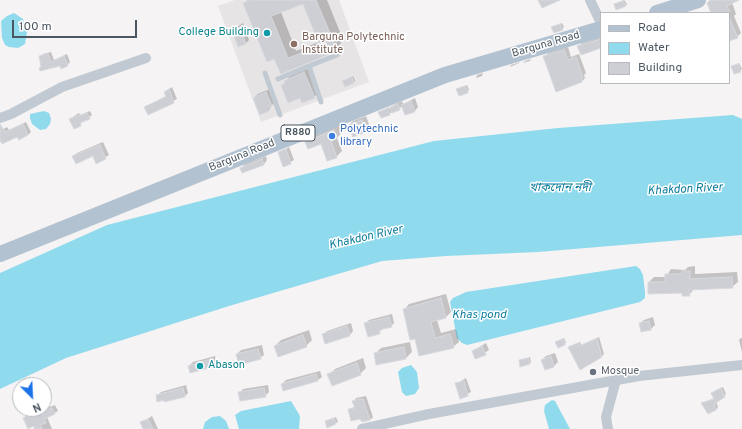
<!DOCTYPE html>
<meta charset="utf-8">
<style>
body{margin:0}
#map{position:relative;width:742px;height:429px;overflow:hidden;background:#f5f3f3;font-family:Overpass,sans-serif}
canvas{display:block}
.legend{position:absolute;left:600px;top:12px;width:130px;height:72px;box-sizing:border-box;background:#fff;border:1px solid #b7bbc0;margin:0;padding:5px 7px;list-style:none;font-size:12px;color:#4a5661}
.legend li{display:flex;align-items:center;gap:8px;height:20px}
.legend b{width:20px;border:1px solid #b7bbc0}
.north{position:absolute;left:12px;top:377px;width:40px;height:40px;box-sizing:border-box;background:#fff;border:1px solid #b7bbc0;border-radius:50%;rotate:156deg;font-size:11px;font-weight:700;line-height:16px;text-align:center;color:#4a5661}
.north::after{content:'';display:block;margin:auto;width:14px;height:18px;background:#1a73e8;clip-path:polygon(50% 0,100% 100%,50% 72%,0 100%)}
.scale{position:absolute;left:12px;top:20px;width:125px;height:18px;box-sizing:border-box;border:2px solid #4a5661;border-top:0;padding-left:5px;font-size:12px;line-height:14px;white-space:nowrap;color:#4a5661;-webkit-text-stroke:3px #fff;paint-order:stroke}
</style>
<div id="map">
<canvas width="742" height="429"></canvas>
<ul class="legend">
<li><b style="height:5px;background:#b3c2d1"></b>Road</li>
<li><b style="height:11px;background:#90daee"></b>Water</li>
<li><b style="height:11px;background:#cdcfd5"></b>Building</li>
</ul>
<div class="north">N</div>
<div class="scale">100 m</div>
</div>
<script>
const c = document.querySelector('canvas').getContext('2d');
c.lineJoin = 'round';
function fillPath(path, color) { c.fillStyle = color; c.fill(path, 'evenodd'); }
const poly = rows => new Path2D(rows.map(r => 'M' + r).join(''));
function trace(path, color, width, dash) { c.strokeStyle = color; c.lineWidth = width; c.lineCap = dash ? 'butt' : 'round'; c.setLineDash(dash || []); c.stroke(path); }
function write(font, color, halo, rows, align = 'center') {
  c.font = font + ' Overpass,"Noto Sans Bengali",sans-serif'; c.lineWidth = 3; c.setLineDash([]); c.textBaseline = 'middle'; c.strokeStyle = halo; c.fillStyle = color; for (const [text, x, y, turn = 0] of rows) {
    c.save(); c.translate(x, y); c.rotate((+turn || 0) * Math.PI / 180); c.textAlign = isNaN(turn) ? turn : align; if (halo) c.strokeText(text, 0, 0); c.fillText(text, 0, 0); c.restore();
  }
}
fillPath(poly([
 [235,0,339,0,369,82,261,122,218,6]
]), '#e6e4e5');
fillPath(poly([
 [14,13,23,19,27,32,25,44,18,48,9,47,5,45,2,38,1,21,7,16],
 [44,111,49,113,51,119,50,124,46,129,40,130,32,124,30,118,30,114],
 [733,115,742,119,742,235,538,252,446,256,382,261,229,306,66,358,0,389,0,273,107,225,434,141,558,128],
 [636,266,640,269,643,275,645,292,645,298,640,302,467,345,462,343,457,338,450,302,453,298,466,292],
 [411,365,417,372,419,388,415,394,406,396,402,392,398,372,402,368],
 [552,400,555,401,570,429,549,429,544,411,545,405],
 [291,401,300,416,299,429,239,429,235,415,241,411],
 [220,416,226,421,229,429,203,429,205,422,212,417]
]), '#90daee');
fillPath(poly([
 [248,0,327,0,342,37,340,39,341,43,334,51,281,72,275,57,244,4],
 [304,2,319,42,296,51,281,12],
 [624,0,627,4,625,6,615,4],
 [710,0,737,0,732,2,736,14,734,16,741,33,737,37,729,40,729,13,712,13,708,2],
 [243,23,249,40,246,43,233,30],
 [562,23,564,27,562,29,553,27],
 [601,37,601,47,579,46,582,43],
 [568,47,571,57,579,54,586,73,584,75,585,78,582,81,545,56,548,53],
 [51,52,54,60,67,54,70,62,67,65,40,68,42,66,40,57,43,54],
 [531,59,530,61,523,63,525,61],
 [520,62,519,63,510,67,511,65],
 [739,63,742,69,740,71,733,66],
 [309,68,319,92,314,97,301,97,282,86,290,76],
 [483,73,482,76,476,78,477,75],
 [353,76,355,81,354,82,343,81],
 [467,85,469,90,467,92,458,89],
 [172,87,177,99,148,114,145,107,166,96,165,92],
 [270,89,275,101,268,111,254,98,258,94],
 [415,98,418,107,415,111,405,114,403,106,389,114,380,112,389,107,390,109,395,104,402,101,403,104],
 [90,111,92,115,83,121,80,125,70,119,79,113,80,115],
 [366,116,370,127,366,131,353,136,349,125,353,121],
 [26,122,31,132,28,135,18,135,0,142,0,131,7,127,9,130],
 [340,125,342,132,337,138,342,151,336,157,321,143,306,142,311,136],
 [103,142,109,155,97,162,93,155,74,156,77,153],
 [289,147,294,160,283,166,279,153],
 [266,156,267,160,264,164,241,168,245,164],
 [695,266,695,274,737,272,738,282,732,287,694,289,689,295,649,282,654,277,666,277,671,269,685,270,688,267],
 [446,294,451,312,446,317,437,320,441,333,456,329,459,342,453,347,416,338,404,310,409,304],
 [392,314,394,323,391,326,382,328,379,334,366,323,369,320],
 [653,317,655,325,651,329,642,331,640,323,644,320],
 [351,323,353,331,350,335,323,335,327,331],
 [309,330,312,340,306,346,275,346,281,340],
 [599,337,604,354,602,356,569,347,580,342,581,345],
 [564,338,566,343,558,347,556,342],
 [741,338,742,338,742,352,739,340],
 [410,342,412,352,406,358,375,354,381,348],
 [486,343,489,350,476,358,473,351],
 [262,345,264,355,260,358,237,354,241,350],
 [555,353,558,362,554,366,545,369,542,360,546,356],
 [215,356,216,363,212,366,189,366,193,362],
 [530,357,531,362,530,363,520,361],
 [363,358,366,368,360,374,329,375,335,369],
 [320,371,322,377,318,380,282,384,286,380],
 [466,378,471,392,460,398,456,384],
 [186,385,188,393,185,396,164,399,157,396,161,392],
 [268,385,269,392,265,396,240,393,243,389],
 [723,387,726,394,716,402,718,407,716,410,703,403,714,398,712,393],
 [366,396,373,417,370,420,361,418,350,410,355,406,354,401,356,398],
 [55,405,58,411,47,417,52,429,36,429,34,425,24,418,26,415],
 [152,416,158,429,144,429,141,423],
 [336,417,338,422,328,426,326,422]
]), '#0003');
const building = poly([
 [251,0,316,0,335,45,332,47,334,52,281,74,274,59,267,62,243,3,251,0],
 [303,4,320,46,288,58,271,16,303,4],
 [538,0,560,0,542,8,538,0],
 [711,0,739,0,727,6,730,13,711,13,707,3,711,0],
 [623,1,626,6,616,10,614,4,623,1],
 [729,17,738,38,729,41,729,17],
 [560,24,563,30,554,33,551,27,560,24],
 [240,27,246,44,238,47,232,30,240,27],
 [601,39,601,48,581,55,577,46,601,39],
 [564,50,568,60,576,57,583,77,581,78,582,82,556,92,543,56,564,50],
 [48,54,51,62,64,56,68,66,61,69,60,66,40,71,39,68,41,67,39,56,48,54],
 [738,64,741,72,734,74,731,66,738,64],
 [304,72,315,98,302,103,300,98,288,103,281,85,285,84,284,81,304,72],
 [352,77,354,83,345,87,342,81,352,77],
 [465,86,468,93,459,96,456,89,465,86],
 [169,89,174,103,148,115,144,107,166,97,164,92,169,89],
 [266,92,272,106,267,108,269,111,260,115,253,98,266,92],
 [411,101,415,112,405,115,401,105,411,101],
 [398,104,400,110,392,113,390,107,398,104],
 [388,108,390,115,381,118,378,112,388,108],
 [87,113,90,119,80,123,81,126,74,129,69,119,87,113],
 [362,120,366,132,353,137,348,125,362,120],
 [0,124,5,132,23,124,28,135,19,140,17,137,2,144,0,139,0,124],
 [334,130,337,138,331,141,337,158,327,161,321,144,308,149,305,142,334,130],
 [100,145,106,159,96,164,93,156,76,164,72,156,100,145],
 [286,149,291,164,283,167,278,152,286,149],
 [262,159,264,165,242,173,240,168,262,159],
 [682,271,690,271,690,279,732,277,733,288,689,290,690,296,682,296,682,293,648,294,648,282,665,282,665,274,682,274,682,271],
 [441,298,446,318,431,322,435,338,450,334,454,348,419,356,415,339,410,340,403,309,441,298],
 [389,317,392,327,379,330,380,334,368,337,364,323,389,317],
 [649,321,651,330,641,332,639,323,649,321],
 [347,326,350,336,325,344,322,334,347,326],
 [303,335,307,347,278,357,274,346,303,335],
 [563,339,565,345,558,348,555,342,563,339],
 [597,339,602,357,580,370,568,347,578,343,579,346,597,339],
 [482,346,486,355,475,359,472,351,482,346],
 [404,347,406,359,376,365,374,353,404,347],
 [258,349,261,359,239,365,236,354,258,349],
 [551,356,554,367,545,370,541,360,551,356],
 [528,358,530,364,520,367,519,360,528,358],
 [211,359,213,367,190,373,188,366,211,359],
 [357,363,361,375,332,386,327,374,357,363],
 [316,374,318,381,283,391,281,384,316,374],
 [464,381,468,396,460,399,455,383,464,381],
 [183,388,185,397,164,402,164,400,157,402,156,395,183,388],
 [264,388,266,397,240,401,238,392,264,388],
 [721,388,725,397,714,404,716,410,708,414,701,403,714,399,711,393,721,388],
 [359,399,363,399,370,420,362,422,360,419,351,421,348,409,355,408,352,401,359,399],
 [52,408,55,414,44,419,46,423,40,425,42,429,35,429,33,426,28,429,23,418,52,408],
 [334,418,336,424,327,428,325,421,334,418],
 [148,419,153,429,143,429,140,422,148,419]
]);
fillPath(building, '#cdcfd5');
trace(building, '#d7d9de', 1);
trace(poly([
 [265,73,280,115],
 [278,79,309,66],
 [321,102,309,66,337,55]
]), '#c1cad2', 5);
trace(poly([
 [590,0,601,23],
 [0,118,11,114,62,87,146,58],
 [362,429,429,414,639,376,742,365],
 [608,429,606,417,616,380]
]), '#c1cad2', 10);
trace(poly([
 [657,13,698,0],
 [0,254,445,75,601,29]
]), '#b3c2d1', 16);
for (const [x, y, r, color] of [
 [267,33,4,"#0f9aa8"],
 [294,44,4,"#8d6e63"],
 [332,136,4,"#3f7fe0"],
 [200,366,4,"#0f9aa8"],
 [593,372,4,"#6b7280"]
]) { const dot = new Path2D(); dot.arc(x, y, r, 0, 2 * Math.PI); c.fillStyle = color; c.fill(dot); trace(dot, '#fff', 1.5); }
for (const [x, y, w] of [
 [298,133,34]
]) { const box = new Path2D(); box.roundRect(x - w / 2, y - 8, w, 16, 3); c.fillStyle = '#fff'; c.fill(box); trace(box, '#4a5661', 1); }
write('bold 10px', '#4a5661', null, [
 ["R880",298,133]
]);
write('11px', '#0d838f', '#fff', [
 ["College Building",259,33],
 ["Abason",208,366,"left"]
], 'right');
write('11px', '#785e54', '#fff', [
 ["Barguna Polytechnic",302,38],
 ["Institute",302,51]
], 'left');
write('11px', '#4a5661', '#fff', [
 ["Barguna Road",546,45,-16],
 ["Barguna Road",242,156,-22]
]);
write('11px', '#366cbe', '#fff', [
 ["Polytechnic",340,130],
 ["library",340,143]
], 'left');
write('11px', '#5b616d', '#fff', [
 ["Mosque",601,372]
], 'left');
write('italic 12px', '#0c7c9b', '#fff', [
 ["খাকদোন নদী",560,189],
 ["Khakdon River",685,190,-3],
 ["Khakdon River",366,238,-13],
 ["Khas pond",479,316]
]);
</script>
